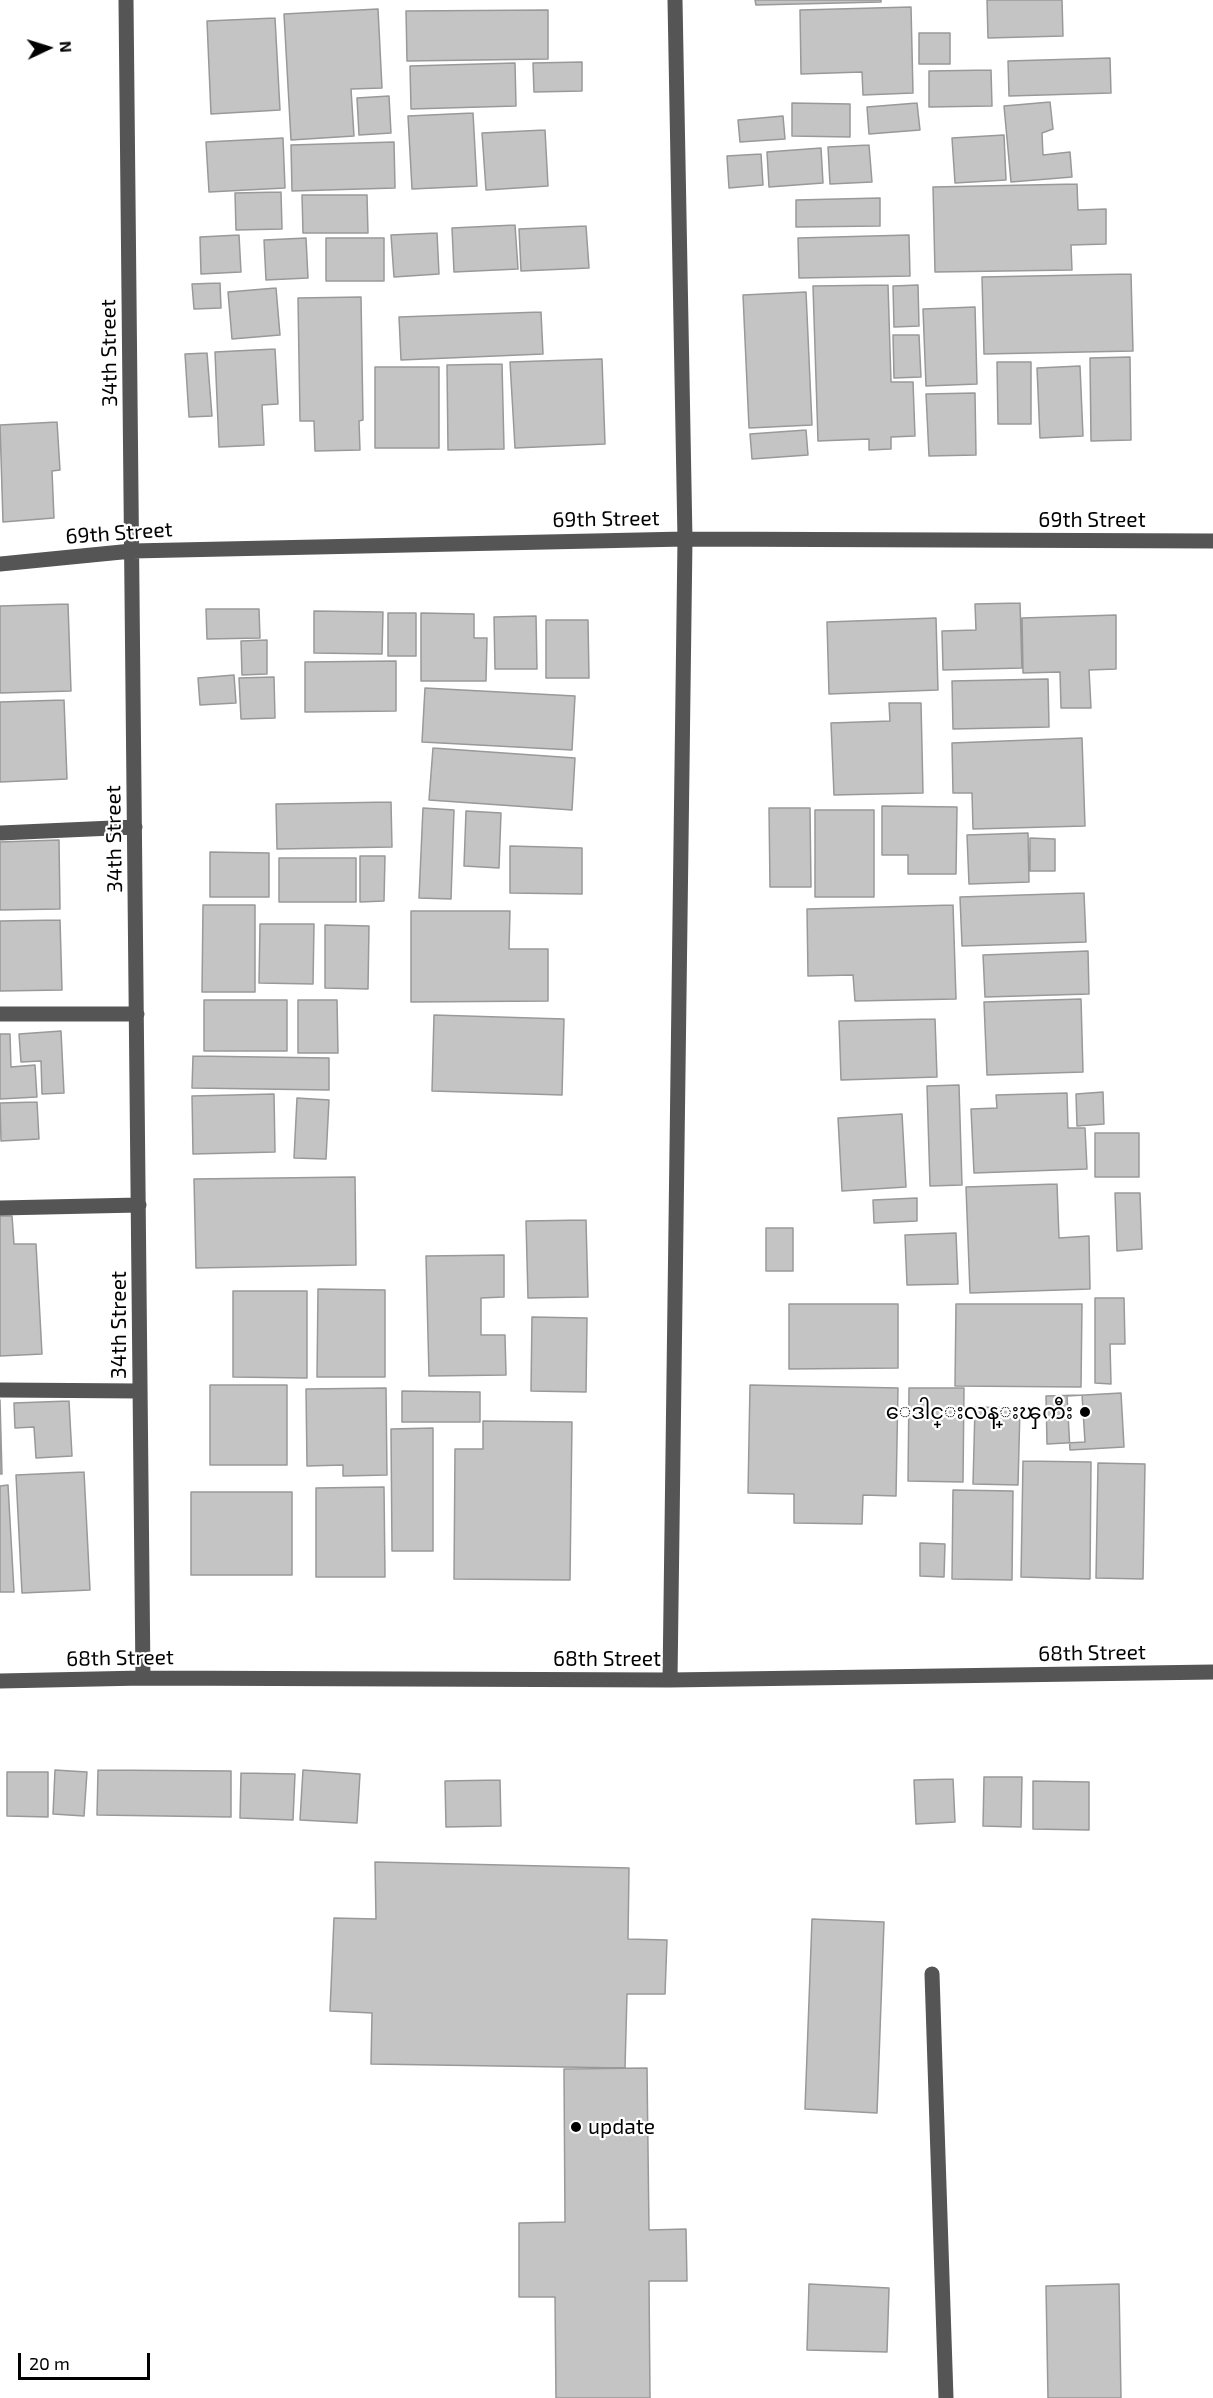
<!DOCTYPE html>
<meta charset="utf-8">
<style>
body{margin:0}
#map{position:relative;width:1213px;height:2398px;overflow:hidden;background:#fff;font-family:"Exo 2",sans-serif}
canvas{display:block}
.north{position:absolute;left:18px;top:18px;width:60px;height:60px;-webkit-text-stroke:4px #fff;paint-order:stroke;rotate:86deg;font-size:16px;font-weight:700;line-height:24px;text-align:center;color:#000}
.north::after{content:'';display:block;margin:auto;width:21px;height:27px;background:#000;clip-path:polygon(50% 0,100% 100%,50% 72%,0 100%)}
.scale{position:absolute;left:18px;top:2353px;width:132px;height:27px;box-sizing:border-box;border:3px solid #000;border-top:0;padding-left:8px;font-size:18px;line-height:21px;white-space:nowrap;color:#000;-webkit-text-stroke:4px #fff;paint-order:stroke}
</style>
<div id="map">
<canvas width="1213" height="2398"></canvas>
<div class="north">N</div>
<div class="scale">20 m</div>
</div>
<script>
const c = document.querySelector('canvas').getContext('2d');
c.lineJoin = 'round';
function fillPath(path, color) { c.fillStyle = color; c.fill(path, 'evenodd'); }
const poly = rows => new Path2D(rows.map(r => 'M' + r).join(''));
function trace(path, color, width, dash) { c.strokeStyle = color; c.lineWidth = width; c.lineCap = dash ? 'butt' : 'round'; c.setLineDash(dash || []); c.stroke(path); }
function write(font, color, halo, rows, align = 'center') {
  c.font = font + ' "Exo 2","Noto Sans Myanmar",sans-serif'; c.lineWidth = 4.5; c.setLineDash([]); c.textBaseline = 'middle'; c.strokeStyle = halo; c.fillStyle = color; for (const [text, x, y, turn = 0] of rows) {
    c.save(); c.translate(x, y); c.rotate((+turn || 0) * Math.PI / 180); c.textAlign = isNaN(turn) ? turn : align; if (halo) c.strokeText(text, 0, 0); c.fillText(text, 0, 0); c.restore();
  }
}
const building = poly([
 [755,0,881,0,881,2,756,5,755,0],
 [987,0,1062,0,1063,36,988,38,987,0],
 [911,7,913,93,863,95,862,72,801,74,800,10,911,7],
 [378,9,382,88,351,89,354,136,291,140,284,14,378,9],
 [548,10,548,59,407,61,406,11,548,10],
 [275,18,280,110,211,114,207,21,275,18],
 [919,33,950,33,950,64,919,64,919,33],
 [1110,58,1111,93,1009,96,1008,61,1110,58],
 [582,62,582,91,534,92,533,63,582,62],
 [515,63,516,106,411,109,410,66,515,63],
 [991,70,992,106,929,107,929,71,991,70],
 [389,96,391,133,359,135,357,98,389,96],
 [1050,102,1053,129,1042,133,1043,155,1070,152,1072,177,1011,182,1004,106,1050,102],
 [792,103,850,104,850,137,792,136,792,103],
 [917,103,920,130,869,134,867,107,917,103],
 [473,113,477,186,412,189,408,116,473,113],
 [783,116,785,139,740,142,738,120,783,116],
 [545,130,548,186,486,190,482,133,545,130],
 [1004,135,1006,180,955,183,952,138,1004,135],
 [283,138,285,188,209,192,206,142,283,138],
 [394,142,395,188,292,191,291,145,394,142],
 [869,145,872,182,830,184,828,147,869,145],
 [821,148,823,183,769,187,767,152,821,148],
 [761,154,763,185,729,188,727,156,761,154],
 [1077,184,1078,210,1106,209,1106,244,1071,245,1072,270,935,272,933,187,1077,184],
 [281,192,282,229,236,230,235,193,281,192],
 [302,195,367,195,368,233,303,233,302,195],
 [880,198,880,226,796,227,796,200,880,198],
 [515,225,518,269,454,272,452,228,515,225],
 [586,226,589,268,521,271,519,229,586,226],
 [437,233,439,274,394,277,391,235,437,233],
 [239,235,241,272,201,274,200,237,239,235],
 [909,235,910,276,799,278,798,238,909,235],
 [306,238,308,278,266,280,264,240,306,238],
 [326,238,384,238,384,281,326,281,326,238],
 [1131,274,1133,351,984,354,982,277,1131,274],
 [220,283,221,308,194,309,192,284,220,283],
 [888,285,891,382,913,382,915,436,891,437,891,449,869,450,869,439,818,441,813,286,888,285],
 [918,285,919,326,894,327,893,286,918,285],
 [276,288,280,335,232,339,228,292,276,288],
 [806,292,812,425,749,428,743,295,806,292],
 [361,297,363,420,359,421,360,450,315,451,314,421,300,421,298,298,361,297],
 [975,307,977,384,926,386,923,309,975,307],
 [541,312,543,354,401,360,399,317,541,312],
 [893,335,919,335,921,377,894,378,893,335],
 [275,349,278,404,262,405,264,445,219,447,215,352,275,349],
 [207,353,212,416,189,417,185,354,207,353],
 [1130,357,1131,440,1091,441,1090,358,1130,357],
 [602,359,605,444,515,448,510,362,602,359],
 [997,362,1031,362,1031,424,998,424,997,362],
 [502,364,504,449,448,450,447,365,502,364],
 [1080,366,1083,436,1040,438,1037,368,1080,366],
 [375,367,439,367,439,448,375,448,375,367],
 [975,393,976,455,929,456,926,394,975,393],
 [57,422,60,470,52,471,54,518,3,522,0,425,57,422],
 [806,430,808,455,752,459,750,434,806,430],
 [1020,603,1022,668,943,670,942,631,976,630,975,604,1020,603],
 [68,604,71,691,0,693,0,606,68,604],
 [206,609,259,609,260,638,207,639,206,609],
 [314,611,383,612,382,654,314,653,314,611],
 [388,613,416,613,416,656,388,656,388,613],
 [421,613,474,614,474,638,487,638,486,681,421,681,421,613],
 [1116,615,1116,669,1089,670,1091,708,1061,708,1060,672,1023,673,1022,618,1116,615],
 [536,616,537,669,495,669,494,617,536,616],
 [936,618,938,690,829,694,827,622,936,618],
 [546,620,588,620,589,678,546,678,546,620],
 [267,640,267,674,242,675,241,641,267,640],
 [396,661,396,711,305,712,305,662,396,661],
 [234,675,236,703,200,705,198,678,234,675],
 [274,677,275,718,241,719,239,678,274,677],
 [1048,679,1049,727,953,729,952,681,1048,679],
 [425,688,575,696,572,750,422,742,425,688],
 [64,700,67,779,0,782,0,702,64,700],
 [889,703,921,703,923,793,834,795,831,723,890,721,889,703],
 [1082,738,1085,826,973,829,972,793,953,793,952,743,1082,738],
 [433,748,575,758,572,810,429,800,433,748],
 [391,802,392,847,277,849,276,804,391,802],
 [882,806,957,807,956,874,908,874,908,855,882,855,882,806],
 [423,808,454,810,451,899,419,898,423,808],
 [769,808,810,808,811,887,770,887,769,808],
 [815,810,874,810,874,897,815,897,815,810],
 [466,811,501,813,499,868,464,866,466,811],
 [1028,833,1029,882,969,884,967,835,1028,833],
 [1030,838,1055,839,1055,871,1030,871,1030,838],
 [59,840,60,909,0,910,0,842,59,840],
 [510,846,582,848,582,894,510,893,510,846],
 [210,852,269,853,269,897,210,897,210,852],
 [360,856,385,856,384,901,360,902,360,856],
 [279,858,356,858,356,902,279,902,279,858],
 [1084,893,1086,942,962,946,960,897,1084,893],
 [203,905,255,905,255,992,202,992,203,905],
 [953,905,956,999,855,1001,853,975,808,976,807,909,953,905],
 [411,911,510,911,509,949,548,949,548,1001,411,1002,411,911],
 [60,920,62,990,0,991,0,921,60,920],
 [260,924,314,924,313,984,259,983,260,924],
 [325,925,369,926,368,989,325,988,325,925],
 [1088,951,1089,994,985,997,983,955,1088,951],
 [1081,999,1083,1072,987,1075,984,1002,1081,999],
 [204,1000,287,1000,287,1051,204,1051,204,1000],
 [298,1000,337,1000,338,1053,298,1053,298,1000],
 [434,1015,564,1019,562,1095,432,1091,434,1015],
 [935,1019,937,1077,841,1080,839,1021,935,1019],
 [61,1031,64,1093,42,1094,41,1061,21,1062,19,1034,61,1031],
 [0,1034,10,1034,11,1067,35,1065,37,1097,0,1099,0,1034],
 [193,1056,329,1058,329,1090,192,1088,193,1056],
 [959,1085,962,1185,930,1186,927,1086,959,1085],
 [1103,1092,1104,1124,1077,1126,1076,1094,1103,1092],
 [1067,1093,1068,1128,1085,1128,1087,1169,974,1173,971,1109,997,1108,996,1095,1067,1093],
 [274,1094,275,1152,193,1154,192,1096,274,1094],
 [297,1098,329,1100,326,1159,294,1158,297,1098],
 [37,1102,39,1139,1,1141,0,1103,37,1102],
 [902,1114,906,1187,842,1191,838,1118,902,1114],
 [1095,1133,1139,1133,1139,1177,1095,1177,1095,1133],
 [355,1177,356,1265,196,1268,194,1179,355,1177],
 [1057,1184,1059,1238,1089,1236,1090,1289,970,1293,966,1187,1057,1184],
 [1115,1193,1140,1193,1142,1249,1117,1251,1115,1193],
 [917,1198,917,1221,874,1223,873,1200,917,1198],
 [0,1216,12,1216,14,1244,36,1244,42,1354,0,1356,0,1216],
 [586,1220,588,1297,528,1298,526,1221,586,1220],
 [766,1228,793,1228,793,1271,766,1271,766,1228],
 [956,1233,958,1284,907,1285,905,1235,956,1233],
 [504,1255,504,1297,481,1298,481,1335,505,1335,506,1375,429,1376,426,1256,504,1255],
 [318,1289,385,1290,385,1377,317,1377,318,1289],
 [233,1291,307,1291,307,1378,233,1377,233,1291],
 [1095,1298,1124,1298,1125,1344,1110,1344,1111,1384,1095,1383,1095,1298],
 [789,1304,898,1304,898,1368,789,1369,789,1304],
 [956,1304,1082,1304,1081,1387,955,1386,956,1304],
 [532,1317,587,1318,586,1392,531,1391,532,1317],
 [210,1385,287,1385,287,1465,210,1465,210,1385],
 [750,1385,898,1388,896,1496,863,1495,862,1524,794,1523,794,1494,748,1493,750,1385],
 [386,1388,387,1475,343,1476,343,1465,307,1466,306,1389,386,1388],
 [909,1388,964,1388,963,1482,908,1481,909,1388],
 [402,1391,480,1392,480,1422,402,1422,402,1391],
 [1121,1393,1124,1447,1070,1450,1067,1396,1121,1393],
 [1082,1395,1085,1442,1047,1444,1046,1396,1082,1395],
 [0,1400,2,1474,0,1474,0,1400],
 [69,1401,72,1456,36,1458,34,1427,15,1428,14,1403,69,1401],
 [975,1407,1020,1408,1018,1485,973,1484,975,1407],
 [483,1421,572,1422,570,1580,454,1579,455,1449,483,1449,483,1421],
 [433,1428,433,1551,392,1551,391,1429,433,1428],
 [1023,1461,1091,1462,1090,1579,1021,1577,1023,1461],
 [1098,1463,1145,1464,1143,1579,1096,1578,1098,1463],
 [84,1472,90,1590,22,1593,16,1475,84,1472],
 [8,1485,14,1592,0,1592,0,1486,8,1485],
 [384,1487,385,1577,316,1577,316,1488,384,1487],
 [953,1490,1013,1491,1012,1580,952,1579,953,1490],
 [191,1492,292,1492,292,1575,191,1575,191,1492],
 [920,1543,945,1544,944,1577,920,1576,920,1543],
 [55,1770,87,1772,84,1816,53,1814,55,1770],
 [98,1770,231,1771,231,1817,97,1815,98,1770],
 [303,1770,360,1774,357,1823,300,1820,303,1770],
 [7,1772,48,1772,48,1817,7,1816,7,1772],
 [241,1773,295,1774,293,1820,240,1818,241,1773],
 [984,1777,1022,1777,1021,1827,983,1826,984,1777],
 [953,1779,955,1822,916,1824,914,1780,953,1779],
 [500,1780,501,1826,446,1827,445,1781,500,1780],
 [1033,1781,1089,1782,1089,1830,1033,1829,1033,1781],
 [375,1862,629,1868,628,1939,667,1940,665,1994,627,1994,625,2068,371,2064,372,2013,330,2011,334,1918,376,1919,375,1862],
 [812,1919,884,1922,877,2113,805,2109,812,1919],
 [647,2068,649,2230,686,2229,687,2281,649,2281,650,2398,556,2398,555,2297,519,2297,519,2223,565,2222,564,2069,647,2068],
 [809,2284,889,2288,887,2352,807,2350,809,2284],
 [1119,2284,1121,2398,1048,2398,1046,2286,1119,2284]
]);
fillPath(building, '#c4c4c4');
trace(building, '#999', 1.5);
trace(poly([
 [126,0,143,1678],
 [0,564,132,551,685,539,1213,541],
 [0,833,135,827],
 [0,1014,137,1014],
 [0,1208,139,1205],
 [0,1390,140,1391],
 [670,1680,685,539,675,0],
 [0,1681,143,1678,670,1680,1213,1672],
 [932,1974,946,2398]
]), '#555', 15);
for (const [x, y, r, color] of [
 [1085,1412,6,"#000"],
 [576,2127,6,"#000"]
]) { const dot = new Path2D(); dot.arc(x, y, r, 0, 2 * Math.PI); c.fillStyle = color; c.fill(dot); trace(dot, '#fff', 2); }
write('21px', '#000', '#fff', [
 ["34th Street",109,353,-91],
 ["69th Street",606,519,-1],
 ["69th Street",1092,520],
 ["69th Street",119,533,-4],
 ["34th Street",114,839,-91],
 ["34th Street",119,1325,-90],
 ["68th Street",1092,1653,-1],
 ["68th Street",120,1658,-1],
 ["68th Street",607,1659]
]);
write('21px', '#000', '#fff', [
 ["ေဒါင္းလန္းၾကီး",1073,1412],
 ["update",588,2127,"left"]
], 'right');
</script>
